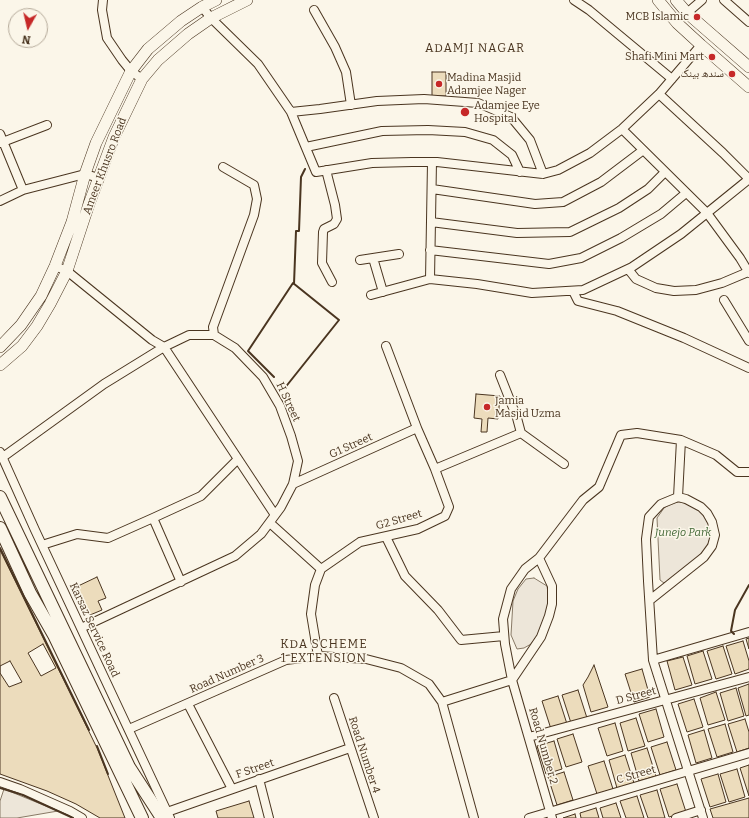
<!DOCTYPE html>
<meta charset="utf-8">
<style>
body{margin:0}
#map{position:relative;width:749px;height:818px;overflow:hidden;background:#fbf6e9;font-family:Bitter,serif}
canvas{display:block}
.north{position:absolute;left:8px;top:8px;width:40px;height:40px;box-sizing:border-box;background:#fbf6e9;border:1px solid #b4a999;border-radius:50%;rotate:188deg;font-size:11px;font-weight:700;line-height:16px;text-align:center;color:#4a3520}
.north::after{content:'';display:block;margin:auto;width:14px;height:18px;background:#c62828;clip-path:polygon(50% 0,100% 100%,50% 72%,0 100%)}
</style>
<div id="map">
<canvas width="749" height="818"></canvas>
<div class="north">N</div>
</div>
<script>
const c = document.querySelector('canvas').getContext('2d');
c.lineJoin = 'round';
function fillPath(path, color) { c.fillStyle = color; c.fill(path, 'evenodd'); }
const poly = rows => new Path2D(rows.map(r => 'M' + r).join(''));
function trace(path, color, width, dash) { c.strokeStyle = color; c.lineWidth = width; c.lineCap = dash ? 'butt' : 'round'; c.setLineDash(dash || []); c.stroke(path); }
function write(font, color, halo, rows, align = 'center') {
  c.font = font + ' Bitter,"Noto Naskh Arabic",serif'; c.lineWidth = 3; c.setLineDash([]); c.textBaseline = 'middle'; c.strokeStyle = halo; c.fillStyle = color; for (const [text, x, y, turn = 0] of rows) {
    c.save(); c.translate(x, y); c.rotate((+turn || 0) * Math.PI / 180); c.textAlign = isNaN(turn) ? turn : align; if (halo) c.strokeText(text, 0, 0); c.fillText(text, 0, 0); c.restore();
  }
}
const green = poly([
 [680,502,691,505,701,512,709,524,711,535,707,547,695,560,671,580,664,583,660,580,657,518,664,508,672,503,680,502],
 [534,578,547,586,549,600,547,612,537,636,531,644,524,648,517,649,511,635,513,601,518,589,526,579,534,578],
 [4,789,58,811,17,818,0,818,0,801,4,789]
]);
fillPath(green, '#ede6d9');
trace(green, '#887966', 1);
const building = poly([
 [432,72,446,72,446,96,432,96,432,72],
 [476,394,500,396,498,419,488,418,487,432,481,432,482,419,474,418,476,394],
 [0,550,97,748,125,818,100,818,76,804,47,791,0,774,0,550],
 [97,577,106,598,98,601,102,610,90,615,76,587,97,577],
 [749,638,749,649,746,639,749,638],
 [743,641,749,661,749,669,735,674,726,646,743,641],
 [43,644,56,668,41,676,28,653,43,644],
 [723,646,732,674,716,679,707,651,723,646],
 [703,651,712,679,695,684,687,656,703,651],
 [683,657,692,685,675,690,667,661,683,657],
 [10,661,22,682,9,687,0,673,0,666,10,661],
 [594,665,608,707,591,712,583,685,588,677,594,665],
 [642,669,650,697,634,702,625,674,642,669],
 [749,684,749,715,746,716,738,688,749,684],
 [736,688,744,716,728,721,720,693,736,688],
 [578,690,587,718,571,723,562,695,578,690],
 [716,692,725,720,708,725,700,698,716,692],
 [558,696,567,724,551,729,542,701,558,696],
 [694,699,703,727,687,732,678,704,694,699],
 [656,709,664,737,648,742,639,714,656,709],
 [636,718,645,746,628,751,620,723,636,718],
 [745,719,749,732,749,748,737,752,728,724,745,719],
 [615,723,623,751,607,756,598,728,615,723],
 [725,724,733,752,717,757,708,729,725,724],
 [704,730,712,758,696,763,688,735,704,730],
 [573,734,582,762,566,767,557,739,573,734],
 [554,741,562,769,546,774,537,746,554,741],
 [667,742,676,770,660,775,651,747,667,742],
 [647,748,656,776,639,781,631,753,647,748],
 [625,755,634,783,617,788,609,760,625,755],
 [604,761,613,789,597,794,588,766,604,761],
 [749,765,749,796,740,768,749,765],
 [737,769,745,797,729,802,720,774,737,769],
 [564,772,573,800,557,805,548,777,564,772],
 [718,774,726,802,710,807,701,779,718,774],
 [677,784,686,812,669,817,660,789,677,784],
 [657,790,665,818,648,818,640,795,657,790],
 [637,796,644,818,626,818,620,801,637,796],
 [749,798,749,818,713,818,710,809,749,798],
 [249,801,254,818,218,818,216,811,249,801],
 [616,803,621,818,603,818,600,808,616,803],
 [596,808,599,818,581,818,580,813,596,808],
 [575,814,576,818,563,818,575,814]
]);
fillPath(building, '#ecdcbc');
trace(building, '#4a3520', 1);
const minor = poly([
 [103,0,102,10,107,38,122,60,131,71,142,79],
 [574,0,589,10,672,79],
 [724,0,749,22],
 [202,7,211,18,258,64,291,112,316,172,372,163,412,162,437,162,543,174,558,170,590,153,622,129,659,94,701,45],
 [314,10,335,47,346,72,351,105],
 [687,13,702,0],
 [659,94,723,153,749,179],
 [291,112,320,109,377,101,424,99,478,103,511,117,530,140,543,174],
 [622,129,707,213,740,258,749,273],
 [0,134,23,190],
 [0,143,47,125],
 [306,147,382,131,428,130,465,132,493,140,512,155,520,172],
 [326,170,335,205,337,219,334,224,324,229,323,232,322,263,332,282],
 [432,189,535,204,563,202,601,182,642,151],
 [0,201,23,190,85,174,99,178],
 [431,222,517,233,570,232,619,208,648,189,665,172],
 [430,250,549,264,581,258,621,238,661,214,686,193],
 [373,258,383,292],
 [360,260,399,254],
 [55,266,67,271,152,340,164,347,275,515],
 [628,269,636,279,656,288,674,291,696,290,722,283,748,272],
 [430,279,432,162],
 [573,291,578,301,617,311,684,338,749,368],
 [371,295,430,279,477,284,532,293,583,290,632,267,681,234,749,179],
 [724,300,749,341],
 [214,335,213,327,254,215,257,199,254,185,223,167],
 [521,433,564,464],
 [0,452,35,530,170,818],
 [3,457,104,384,164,347,189,335,214,335,235,348,263,377,280,406,291,436,298,461,293,484,281,507,261,534,235,556,81,628],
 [435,469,521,433,517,418,500,375],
 [293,484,417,428],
 [678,497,681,440],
 [153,518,181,582],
 [270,523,321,569],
 [386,537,405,576,438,610,461,640,504,636],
 [42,545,77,534,108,538,153,518,201,496,238,459],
 [650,600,704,557,712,546,715,535,712,522,707,513,701,507,686,499,678,497,661,504,649,517,646,539,648,581,653,660,703,818],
 [318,656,311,614,315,585,321,569,360,542,418,529,445,516,449,507,435,469,417,428,386,346],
 [653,660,749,632],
 [334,698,374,818],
 [442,702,512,680,541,637,549,616,552,604,552,586,539,558],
 [188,704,232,789],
 [129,729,286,660,318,656,366,659,401,668,429,684,442,702,474,818],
 [529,737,749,677],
 [259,779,269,818],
 [0,782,20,789,70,811,82,818],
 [167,812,350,748],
 [529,818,749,753],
 [552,818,512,680,505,644,503,619,511,589,525,569,539,558,583,500,599,487,621,435,637,433,681,440,716,455,737,472,749,472],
 [676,818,701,810]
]);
const major = poly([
 [658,0,677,23,701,45,749,87],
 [676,0,687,13,749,67],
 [0,347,21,325,41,296,55,266,72,222,85,174,96,143,131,71,148,49,181,21,202,7,216,0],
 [0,365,22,346,37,326,50,304,67,271,89,204,114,137,142,79,158,60,188,34,211,18,247,0]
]);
const highway = poly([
 [0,497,129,767,162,818],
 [0,528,30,593,54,635,142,818]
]);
trace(minor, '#4a3520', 10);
trace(major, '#4a3520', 12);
trace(highway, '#4a3520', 14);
trace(minor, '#fbf6e9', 8);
trace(major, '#fbf6e9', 11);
trace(highway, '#fbf6e9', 12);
trace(poly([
 [294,284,296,231,299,231,301,177,305,169],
 [274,377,248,351,293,283,339,320,284,389],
 [0,548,89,730],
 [734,634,731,631,735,610,749,585],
 [97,746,108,774],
 [0,788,23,795,73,818]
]), '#4a3520', 2);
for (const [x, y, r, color] of [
 [697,17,4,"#c62828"],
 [712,57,4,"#c62828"],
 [732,74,4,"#c62828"],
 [439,84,4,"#c62828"],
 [465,112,5,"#c62828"],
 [487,407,4,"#c62828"]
]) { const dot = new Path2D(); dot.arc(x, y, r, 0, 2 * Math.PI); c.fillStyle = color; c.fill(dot); trace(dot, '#fbf6e9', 1.5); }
write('11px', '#4a3520', '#fbf6e9', [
 ["MCB Islamic",689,17],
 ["Shafi Mini Mart",704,57],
 ["سندھ بینک",724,74],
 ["Madina Masjid",447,78,"left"],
 ["Adamjee Nager",447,91,"left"],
 ["Adamjee Eye",474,106,"left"],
 ["Hospital",474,119,"left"],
 ["Jamia",495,401,"left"],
 ["Masjid Uzma",495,414,"left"]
], 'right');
write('11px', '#4a3520', '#fbf6e9', [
 ["Ameer Khusro Road",105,166,-69],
 ["H Street",288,402,65],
 ["G1 Street",351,446,-24],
 ["G2 Street",399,520,-16],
 ["Karsaz Service Road",94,630,65],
 ["Road Number 3",227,674,-24],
 ["D Street",636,696,-15],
 ["Road Number 2",543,746,74],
 ["Road Number 4",364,755,72],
 ["F Street",255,769,-19],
 ["C Street",636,775,-16]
]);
write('italic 11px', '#436837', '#fbf6e9', [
 ["Junejo Park",683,533]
]);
c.letterSpacing = '1px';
write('12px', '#4a3520', '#fbf6e9', [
 ["ADAMJI NAGAR",475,49],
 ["KDA SCHEME",324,645],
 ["1 EXTENSION",324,659]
]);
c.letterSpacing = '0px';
</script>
